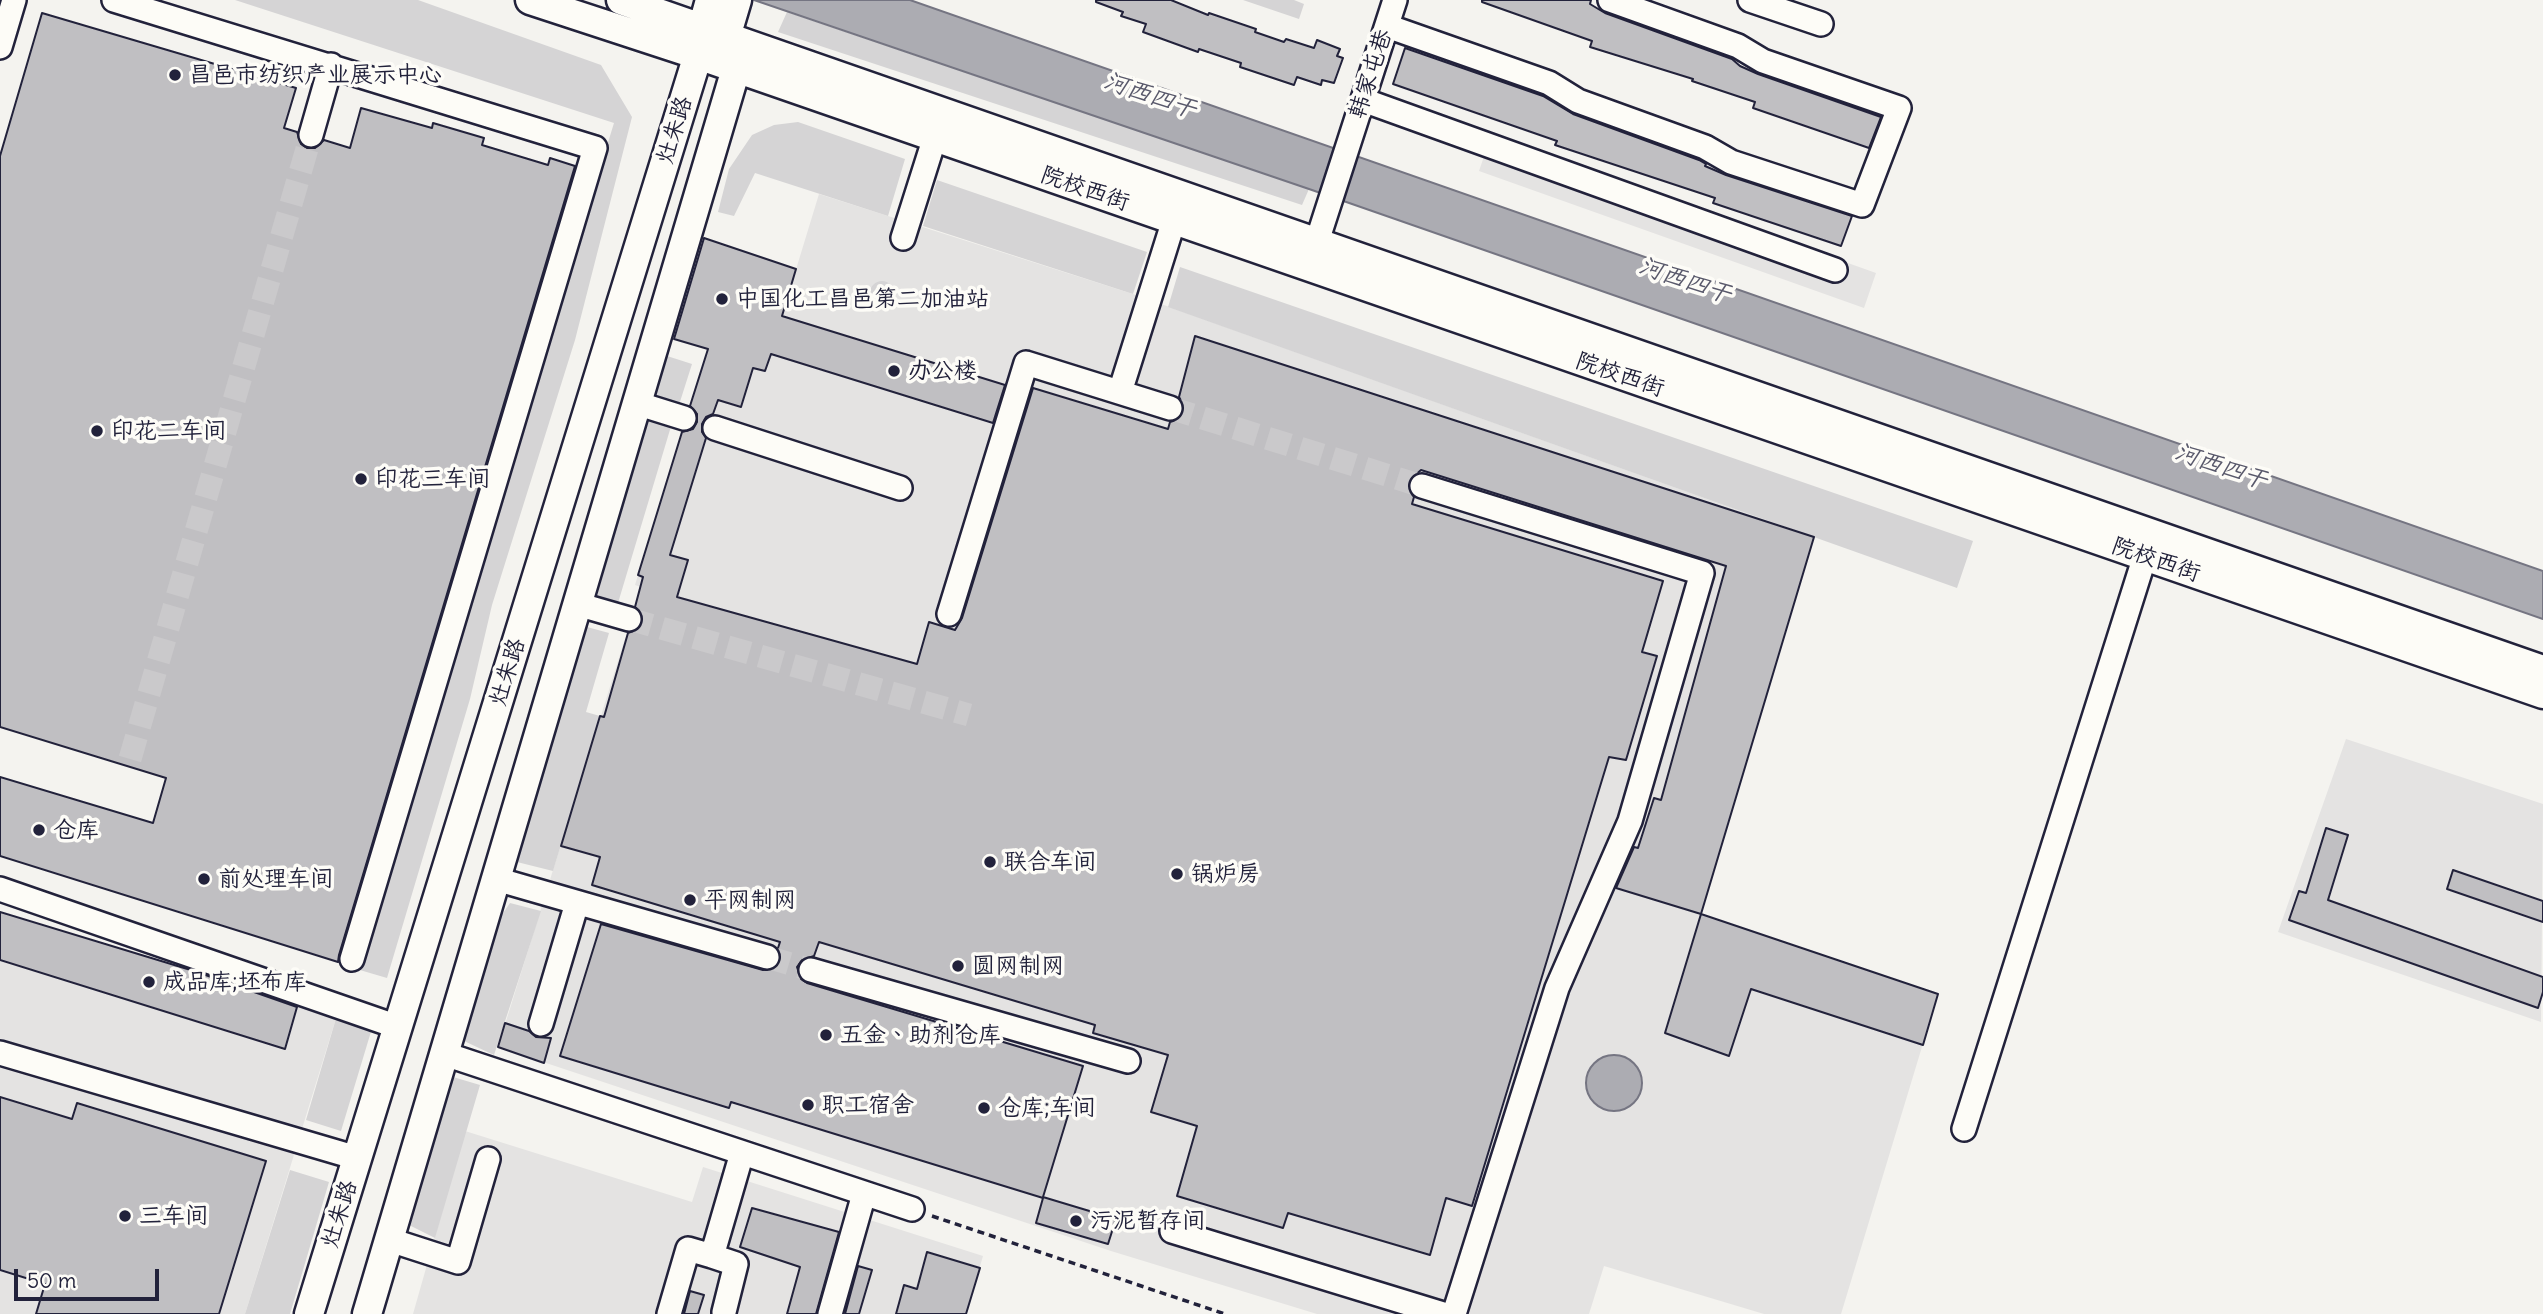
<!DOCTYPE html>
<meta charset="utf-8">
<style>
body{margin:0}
#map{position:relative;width:2543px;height:1314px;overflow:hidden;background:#f4f3ef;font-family:Delius,sans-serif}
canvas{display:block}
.scale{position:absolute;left:14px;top:1269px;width:145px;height:32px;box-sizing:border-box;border:4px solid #22223b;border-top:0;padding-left:9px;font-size:21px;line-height:24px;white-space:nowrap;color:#22223b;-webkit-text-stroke:5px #fdfcf7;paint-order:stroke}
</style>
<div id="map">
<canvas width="2543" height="1314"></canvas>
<div class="scale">50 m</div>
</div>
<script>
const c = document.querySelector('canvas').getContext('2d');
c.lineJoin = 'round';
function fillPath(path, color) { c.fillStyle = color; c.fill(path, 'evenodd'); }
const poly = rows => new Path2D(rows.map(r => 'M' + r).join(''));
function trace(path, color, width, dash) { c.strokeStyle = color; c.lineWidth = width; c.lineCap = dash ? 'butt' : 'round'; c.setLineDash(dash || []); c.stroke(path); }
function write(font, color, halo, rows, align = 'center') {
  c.font = font + ' Delius,"LXGW WenKai TC",sans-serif'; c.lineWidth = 7; c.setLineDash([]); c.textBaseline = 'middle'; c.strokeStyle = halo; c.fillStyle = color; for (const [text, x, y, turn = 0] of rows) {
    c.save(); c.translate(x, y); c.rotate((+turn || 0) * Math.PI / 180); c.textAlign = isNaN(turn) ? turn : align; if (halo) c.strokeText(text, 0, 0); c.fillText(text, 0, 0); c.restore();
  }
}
fillPath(poly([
 [1491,136,1876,273,1864,308,1479,171],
 [819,194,1133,294,1814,537,1701,914,1938,994,1841,1314,1764,1314,1604,1266,1589,1314,1317,1314,1111,1251,498,1047,641,587,635,585,706,354,765,371],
 [2346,739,2543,804,2541,1022,2278,932],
 [0,912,337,1015,245,1314,0,1314],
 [465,1131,692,1202,703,1167,983,1256,966,1314,413,1314]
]), '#e4e3e2');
fillPath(poly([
 [235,0,418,0,601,65,632,117,575,340,492,605,470,699,387,978,353,968,614,123],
 [1243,0,1294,0,1304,4,1299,19],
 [787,12,1309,189,1302,205,778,32],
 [798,122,905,159,888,216,755,173,734,216,718,212,729,169,752,135,774,125],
 [937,180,1147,252,1133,294,923,226],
 [1180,267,1973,541,1957,588,1168,307],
 '870 293a12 12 0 1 1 24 0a12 12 0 1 1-24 0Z',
 [664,355,692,364,678,408,651,399],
 [654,418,672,423,618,603,597,596,647,421],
 [587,627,609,633,586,712,600,716,553,871,517,862],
 [510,903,541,911,494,1055,464,1041,501,916],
 [337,1015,373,1025,341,1131,306,1120],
 [453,1077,480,1085,435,1238,409,1225],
 [290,1170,329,1182,290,1314,245,1314]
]), '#d5d4d5');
const water = poly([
 [754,0,910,0,2543,571,2543,619,1309,189,754,0],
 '1586 1083a28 28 0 1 1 56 0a28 28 0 1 1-56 0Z'
]);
fillPath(water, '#acacb2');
trace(water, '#757582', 2);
const building = poly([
 [1096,0,1171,0,1208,15,1209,13,1256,29,1255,32,1284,42,1286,39,1314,48,1317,40,1340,49,1337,56,1343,58,1334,83,1322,80,1321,85,1297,77,1294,85,1240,67,1241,63,1199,49,1198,52,1143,32,1146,24,1121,16,1123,12,1096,2,1096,0],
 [1482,0,1591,0,1590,4,1605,13,1732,59,1740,66,1758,74,1881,117,1869,148,1753,108,1755,102,1692,81,1693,79,1590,47,1592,41,1482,2,1482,0],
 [42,13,296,88,284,128,297,132,301,144,307,148,315,148,324,140,350,148,361,108,432,128,433,123,484,138,482,145,548,165,550,158,575,166,339,955,338,962,0,856,0,777,153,823,166,778,0,727,0,156,42,13],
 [1405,48,1543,96,1573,114,1699,160,1706,164,1705,166,1726,175,1852,216,1841,246,1713,203,1715,198,1555,145,1557,141,1393,84,1405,48],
 [704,238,796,269,782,316,1005,385,993,423,771,354,765,371,753,368,741,407,718,400,713,414,706,417,702,424,702,432,706,438,670,555,688,560,677,597,917,664,929,622,955,630,962,618,1033,388,1168,429,1170,422,1179,419,1183,411,1183,404,1179,397,1195,336,1814,537,1701,914,1616,888,1634,847,1638,848,1654,798,1661,800,1726,566,1421,470,1409,481,1409,490,1414,497,1412,504,1663,581,1642,652,1657,656,1626,760,1609,757,1472,1206,1446,1198,1430,1255,1288,1213,1283,1228,1177,1196,1197,1126,1151,1112,1168,1055,1093,1033,1095,1025,819,942,814,956,802,960,797,967,801,979,807,983,1083,1066,1043,1197,1116,1219,1108,1244,1036,1223,1043,1198,731,1102,729,1108,560,1056,601,924,763,970,776,967,781,960,778,948,780,942,592,885,600,857,561,846,600,716,604,717,628,633,638,629,642,624,642,615,635,607,643,577,638,575,682,432,693,429,697,422,697,414,690,406,708,349,674,339,704,238],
 [2326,828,2348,835,2328,900,2543,977,2543,992,2538,1008,2289,920,2299,891,2306,893,2326,828],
 [2453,870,2543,901,2543,922,2447,889,2453,870],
 [0,912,194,971,297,1007,285,1049,0,960,0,912],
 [1701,914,1938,994,1923,1045,1751,989,1729,1056,1665,1033,1701,914],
 [505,1023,529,1031,536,1037,551,1038,544,1063,498,1047,505,1023],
 [0,1097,72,1119,77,1103,266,1161,219,1314,36,1314,45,1284,0,1270,0,1097],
 [752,1208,839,1232,816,1314,787,1314,800,1267,740,1247,752,1208],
 [927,1252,980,1268,966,1314,896,1314,904,1285,917,1289,927,1252],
 [858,1266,872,1270,859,1314,845,1314,858,1266],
 [690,1291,704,1295,698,1314,684,1314,690,1291]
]);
fillPath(building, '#c0bfc2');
trace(building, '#22223b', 2);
trace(poly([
 [1170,408,1422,486],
 [629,619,969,715],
 [130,759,311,135],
 [767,957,811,970]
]), '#cac9cb', 23, [23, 11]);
const minor = poly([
 [114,0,595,148,352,959],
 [1750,0,1821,24],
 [1387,26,1549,83,1578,101,1705,147,1731,162,1862,205,1899,108,1763,61,1738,46,1610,0],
 [0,47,14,0],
 [1363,100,1835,270],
 [311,135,331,65],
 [903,238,935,137],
 [1312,257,1395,0],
 [1120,392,1174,220],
 [636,403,684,418],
 [715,428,900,488],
 [1422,486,1702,573,1630,821,1557,988,1454,1314],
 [577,604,629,619],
 [949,614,1026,363,1170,408],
 [496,879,767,957],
 [0,889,398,1027],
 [811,970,1128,1061],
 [541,1024,577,903],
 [0,1053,357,1158],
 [445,1054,912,1209],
 [1964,1129,2145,556],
 [1172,1231,1443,1314],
 [390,1240,458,1262,488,1159],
 [724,1312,736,1264,712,1256,742,1153],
 [669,1314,688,1249,712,1256],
 [830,1314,864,1194]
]);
const major = poly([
 [530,0,698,55,2543,694],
 [621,0,2543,670],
 [726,37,737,0],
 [309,1314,698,55,702,29,710,0],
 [367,1314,736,69,730,50]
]);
trace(minor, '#22223b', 28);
trace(major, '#22223b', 33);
trace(poly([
 [932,1216,1225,1314]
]), '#22223b', 3.5, [7, 5]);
trace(minor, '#fdfcf7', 23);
trace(major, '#fdfcf7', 28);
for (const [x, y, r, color] of [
 [175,75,7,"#22223b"],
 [722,299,7,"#22223b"],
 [894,371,7,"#22223b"],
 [97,431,7,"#22223b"],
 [361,479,7,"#22223b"],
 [39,830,7,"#22223b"],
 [990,862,7,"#22223b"],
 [1177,874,7,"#22223b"],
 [204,879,7,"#22223b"],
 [690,900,7,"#22223b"],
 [958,966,7,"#22223b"],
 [149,982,7,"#22223b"],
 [826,1035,7,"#22223b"],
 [808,1105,7,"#22223b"],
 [984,1108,7,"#22223b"],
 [125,1216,7,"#22223b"],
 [1076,1221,7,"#22223b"]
]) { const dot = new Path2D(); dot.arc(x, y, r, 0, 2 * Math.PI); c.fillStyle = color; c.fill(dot); trace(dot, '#fdfcf7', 2.5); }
write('23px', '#22223b', '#fdfcf7', [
 ["韩家屯巷",1371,74,-72],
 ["灶朱路",675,130,-73],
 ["院校西街",1085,189,19],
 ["院校西街",1620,375,19],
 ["院校西街",2156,560,19],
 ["灶朱路",508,672,-73],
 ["灶朱路",340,1214,-73]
]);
write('23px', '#22223b', '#fdfcf7', [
 ["昌邑市纺织产业展示中心",189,75],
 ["中国化工昌邑第二加油站",736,299],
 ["办公楼",908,371],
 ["印花二车间",111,431],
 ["印花三车间",375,479],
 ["仓库",53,830],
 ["联合车间",1004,862],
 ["锅炉房",1191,874],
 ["前处理车间",218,879],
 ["平网制网",704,900],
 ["圆网制网",972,966],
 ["成品库;坯布库",163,982],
 ["五金、助剂仓库",840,1035],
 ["职工宿舍",822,1105],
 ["仓库;车间",998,1108],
 ["三车间",139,1216],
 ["污泥暂存间",1090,1221]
], 'left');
write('italic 24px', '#59596b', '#fdfcf7', [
 ["河西四干",1150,96,19],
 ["河西四干",1685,281,19],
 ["河西四干",2221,467,19]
]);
</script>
